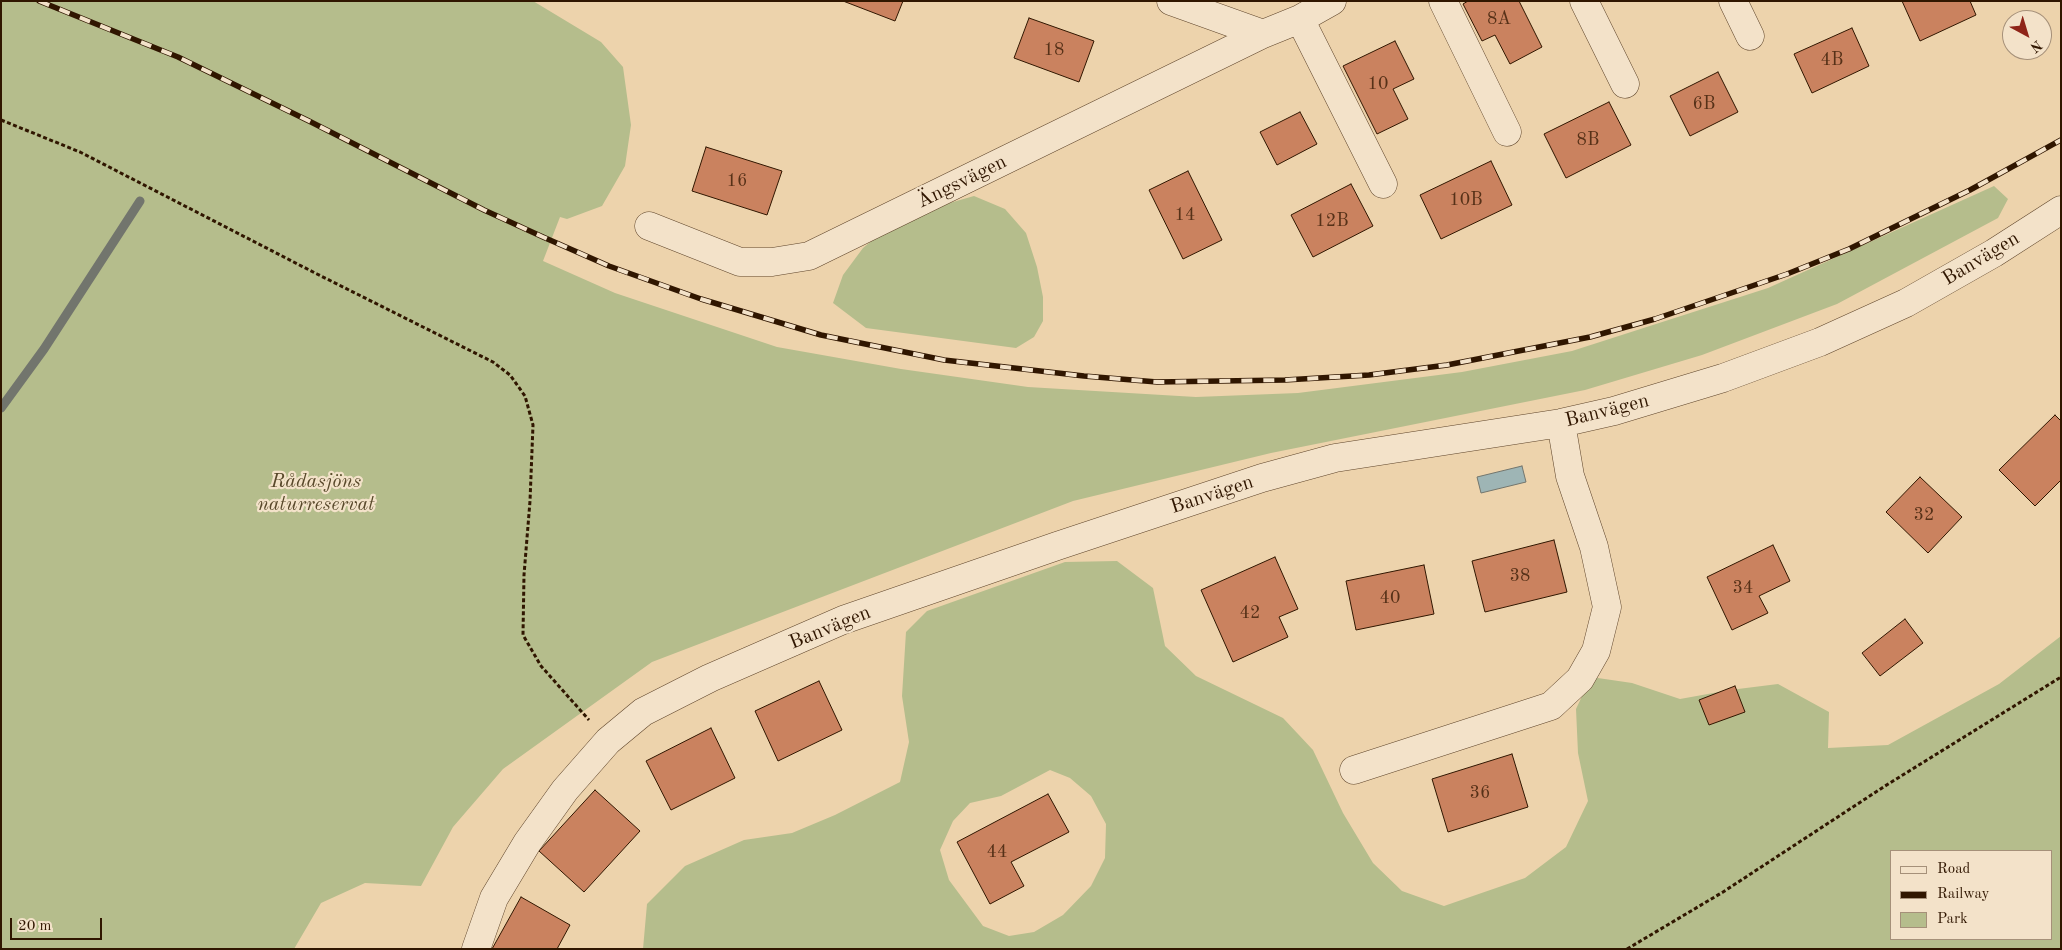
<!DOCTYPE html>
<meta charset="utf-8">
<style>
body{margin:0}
#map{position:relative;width:2062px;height:950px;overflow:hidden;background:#edd3ac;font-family:"Old Standard TT",serif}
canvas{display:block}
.frame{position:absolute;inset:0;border:2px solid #301600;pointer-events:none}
.legend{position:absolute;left:1890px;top:850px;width:162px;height:90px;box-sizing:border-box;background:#f3e2c9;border:1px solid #a59079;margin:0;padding:6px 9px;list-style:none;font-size:15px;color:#301600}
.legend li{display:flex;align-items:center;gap:10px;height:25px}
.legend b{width:25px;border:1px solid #a59079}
.north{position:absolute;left:2002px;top:10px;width:50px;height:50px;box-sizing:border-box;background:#f3e2c9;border:1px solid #a59079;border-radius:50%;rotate:141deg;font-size:14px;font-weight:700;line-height:20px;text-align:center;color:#301600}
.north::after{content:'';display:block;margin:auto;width:18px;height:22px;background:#8f2418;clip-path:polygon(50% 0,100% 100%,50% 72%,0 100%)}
.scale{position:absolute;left:10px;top:918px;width:92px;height:22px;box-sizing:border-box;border:2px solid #301600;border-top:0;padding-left:6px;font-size:15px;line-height:18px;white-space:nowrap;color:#301600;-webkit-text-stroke:4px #f3e2c9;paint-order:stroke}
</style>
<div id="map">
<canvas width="2062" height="950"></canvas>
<div class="frame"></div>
<ul class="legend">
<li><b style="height:6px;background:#f3e2c9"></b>Road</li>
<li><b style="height:6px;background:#301600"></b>Railway</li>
<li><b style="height:14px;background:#b5bd8c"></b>Park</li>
</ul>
<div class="north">N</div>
<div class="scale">20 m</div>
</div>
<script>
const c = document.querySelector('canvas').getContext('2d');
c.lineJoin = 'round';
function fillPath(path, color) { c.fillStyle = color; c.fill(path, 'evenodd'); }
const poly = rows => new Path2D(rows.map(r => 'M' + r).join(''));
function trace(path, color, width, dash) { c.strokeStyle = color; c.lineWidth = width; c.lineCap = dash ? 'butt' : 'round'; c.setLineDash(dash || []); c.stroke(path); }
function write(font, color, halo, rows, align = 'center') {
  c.font = font + ' "Old Standard TT",serif'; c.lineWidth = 4.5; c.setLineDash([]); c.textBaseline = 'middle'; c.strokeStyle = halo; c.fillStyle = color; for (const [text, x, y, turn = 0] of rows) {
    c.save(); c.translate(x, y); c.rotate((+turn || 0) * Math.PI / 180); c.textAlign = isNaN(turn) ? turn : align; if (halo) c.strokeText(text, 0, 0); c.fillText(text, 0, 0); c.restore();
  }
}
fillPath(poly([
 [1,1,533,1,601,42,623,67,631,125,625,166,602,206,567,219,560,217,543,261,615,293,777,347,901,369,1028,387,1196,397,1298,393,1462,372,1572,351,1768,288,1994,186,2008,199,1998,218,1837,304,1702,355,1585,390,1271,453,1073,501,652,662,503,769,453,827,421,886,365,883,321,903,294,949,1,949],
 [974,196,1005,209,1026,233,1037,267,1043,297,1043,321,1034,337,1016,348,866,328,833,303,843,275,863,248,886,229,946,204],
 [1117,561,1153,588,1165,646,1196,676,1283,718,1313,750,1343,813,1373,863,1402,891,1444,906,1525,878,1566,847,1588,801,1578,753,1576,709,1591,677,1632,683,1680,699,1730,690,1778,684,1829,712,1828,748,1888,745,1999,684,2061,636,2061,949,643,949,647,904,685,866,744,840,792,833,835,815,900,782,909,742,902,696,906,632,927,611,1065,562],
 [1050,770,1070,778,1091,796,1106,824,1105,858,1091,886,1063,915,1034,932,1009,936,983,926,949,880,940,850,953,821,970,803,1001,796],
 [1891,851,2051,851,2051,939,1891,939]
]), '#b5bd8c');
const water = poly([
 [1522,466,1526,482,1481,493,1477,477,1522,466]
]);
fillPath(water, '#9eb5b5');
trace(water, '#72756d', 1);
trace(poly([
 [1,408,44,349,140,201]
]), '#72756d', 9);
const building = poly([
 [843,1,903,1,895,21,843,1],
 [1468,1,1519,1,1542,47,1510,64,1495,35,1482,41,1463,4,1468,1],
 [1902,1,1970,1,1976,15,1920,41,1902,1],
 [1029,18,1094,41,1079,82,1014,58,1029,18],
 [1852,28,1869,66,1812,93,1794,54,1852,28],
 [1395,41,1414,79,1393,89,1408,119,1377,134,1343,66,1395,41],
 [1718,72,1738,112,1690,136,1670,96,1718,72],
 [1609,102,1631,145,1566,178,1544,134,1609,102],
 [1300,112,1317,144,1277,165,1260,132,1300,112],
 [706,147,782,171,767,215,692,191,706,147],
 [1491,161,1512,205,1441,239,1420,195,1491,161],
 [1188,171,1222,240,1183,259,1149,190,1188,171],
 [1351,184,1373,226,1313,257,1291,215,1351,184],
 [2055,415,2061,421,2061,480,2035,506,1999,470,2055,415],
 [1920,477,1962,517,1928,553,1886,512,1920,477],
 [1554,540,1567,592,1485,612,1472,561,1554,540],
 [1773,545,1790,581,1759,596,1768,613,1732,630,1707,577,1773,545],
 [1275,557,1298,609,1279,617,1288,637,1233,662,1201,590,1275,557],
 [1424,565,1434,614,1356,630,1346,581,1424,565],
 [1905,619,1923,643,1880,676,1862,653,1905,619],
 [819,681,842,730,778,761,755,711,819,681],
 [1735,686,1745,712,1709,725,1699,700,1735,686],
 [711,728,735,778,671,810,646,761,711,728],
 [1512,754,1528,807,1448,832,1432,779,1512,754],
 [595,790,640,831,584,892,539,851,595,790],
 [1048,794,1069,832,1011,862,1024,886,990,904,957,842,1048,794],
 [521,897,570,925,557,949,492,949,521,897]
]);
fillPath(building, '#ca825f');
trace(building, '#301600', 1);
const minor = poly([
 [1171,1,1263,34],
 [1443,1,1507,132],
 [1584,1,1625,84],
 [1733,1,1750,36],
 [1300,19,1383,184],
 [649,226,740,262,772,262,809,256,1263,34,1300,19,1332,1],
 [1354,770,1551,706,1580,679,1596,651,1607,607,1594,547,1570,476,1561,423],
 [476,949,494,898,527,843,565,790,608,741,643,712,710,678,843,620,1057,546,1262,478,1335,458,1561,423,1614,411,1723,378,1820,342,1906,303,1994,253,2061,210]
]);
trace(minor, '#5f452b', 29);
trace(poly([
 [1,120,80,152,317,274,493,362,510,375,525,396,533,425,530,501,524,575,523,635,541,666,589,720],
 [1627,949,1723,892,1885,786,2061,677]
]), '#301600', 3, [4, 2.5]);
trace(minor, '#f3e2c9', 28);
const rail = poly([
 [39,1,178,57,309,121,484,210,543,237,609,266,701,299,821,335,944,360,1084,376,1157,382,1285,380,1369,375,1447,365,1590,337,1655,319,1787,274,1849,249,1970,190,2061,140]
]);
trace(rail, '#301600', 5.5);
trace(rail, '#f3e2c9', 4, [11]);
write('18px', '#563118', null, [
 ["8A",1499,19],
 ["18",1054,50],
 ["4B",1832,60],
 ["10",1378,84],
 ["6B",1704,104],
 ["8B",1588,140],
 ["16",737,181],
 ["10B",1466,200],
 ["14",1185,215],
 ["12B",1332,221],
 ["32",1924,515],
 ["38",1520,576],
 ["34",1743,588],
 ["40",1390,598],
 ["42",1250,613],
 ["36",1480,793],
 ["44",997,852]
]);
write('20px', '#301600', '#f3e2c9', [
 ["Ängsvägen",962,182,-26],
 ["Banvägen",1981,259,-31],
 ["Banvägen",1607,411,-14],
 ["Banvägen",1212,495,-18],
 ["Banvägen",830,628,-22]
]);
write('italic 20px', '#58482a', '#f3e2c9', [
 ["Rådasjöns",316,482],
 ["naturreservat",316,505]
]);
</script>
